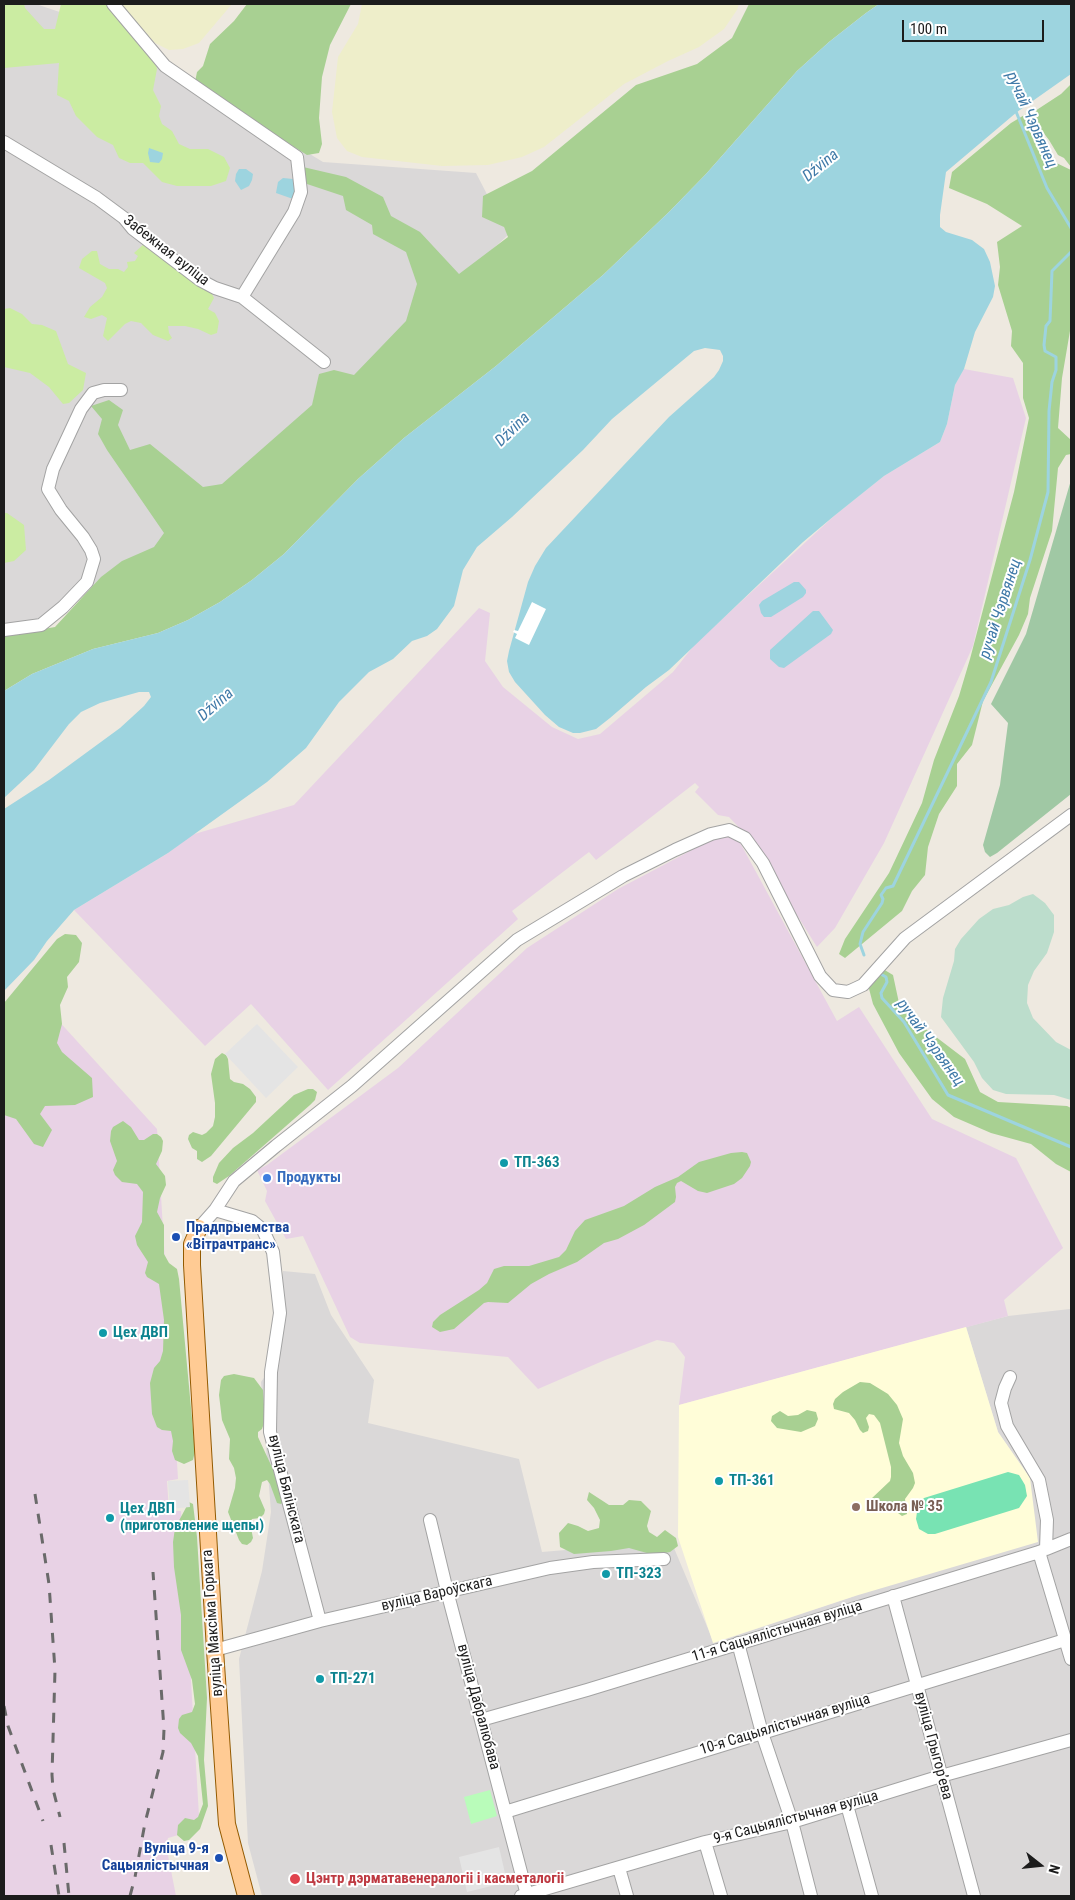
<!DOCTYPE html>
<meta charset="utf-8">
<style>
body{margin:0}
#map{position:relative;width:1075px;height:1900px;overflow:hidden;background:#eee9e0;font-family:"Roboto Condensed",sans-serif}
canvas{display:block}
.frame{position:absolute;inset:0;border:5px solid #1c1c1c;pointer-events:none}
.north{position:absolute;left:1015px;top:1840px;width:50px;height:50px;-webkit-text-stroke:4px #fff;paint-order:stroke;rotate:106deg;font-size:14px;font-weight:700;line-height:20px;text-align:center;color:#1c1c1c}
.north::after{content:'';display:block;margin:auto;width:18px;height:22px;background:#1c1c1c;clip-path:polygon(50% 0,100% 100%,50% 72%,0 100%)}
.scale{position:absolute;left:902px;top:20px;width:142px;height:22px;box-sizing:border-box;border:2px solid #1c1c1c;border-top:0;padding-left:6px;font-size:15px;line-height:18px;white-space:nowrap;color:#1c1c1c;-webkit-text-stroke:4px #fff;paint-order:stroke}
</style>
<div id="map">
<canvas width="1075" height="1900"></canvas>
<div class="frame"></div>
<div class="north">N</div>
<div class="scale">100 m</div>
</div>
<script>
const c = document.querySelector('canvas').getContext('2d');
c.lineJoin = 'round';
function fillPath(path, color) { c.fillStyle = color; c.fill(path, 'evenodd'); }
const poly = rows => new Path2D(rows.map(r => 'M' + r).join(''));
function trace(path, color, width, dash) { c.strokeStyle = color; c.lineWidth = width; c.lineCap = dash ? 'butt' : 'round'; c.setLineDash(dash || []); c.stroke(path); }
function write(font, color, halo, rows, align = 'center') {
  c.font = font + ' "Roboto Condensed",sans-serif'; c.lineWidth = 4; c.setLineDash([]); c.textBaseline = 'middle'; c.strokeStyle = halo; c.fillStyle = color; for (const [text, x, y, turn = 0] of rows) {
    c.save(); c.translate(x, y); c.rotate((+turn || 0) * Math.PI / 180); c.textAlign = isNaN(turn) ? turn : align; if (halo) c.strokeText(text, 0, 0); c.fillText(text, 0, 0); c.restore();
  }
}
fillPath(poly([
 [4,4,36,4,98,25,323,162,476,173,508,235,173,545,4,641],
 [283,1271,315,1274,331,1315,374,1380,368,1423,519,1459,542,1552,671,1541,714,1643,855,1596,1030,1478,998,1432,966,1327,1008,1316,1070,1309,1071,1896,262,1896,248,1843,239,1659,262,1571,271,1512,261,1382,277,1359]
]), '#dad8d8');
fillPath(poly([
 [964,369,1013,378,1026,418,973,646,884,843,835,928,817,947,748,837,729,817,718,815,695,792,699,787,695,783,596,860,589,852,512,911,518,919,328,1090,251,1004,205,1046,74,910,168,853,191,835,294,805,479,608,490,613,485,661,503,687,552,727,578,739,600,734,673,672,695,644,834,516,884,476,940,442,947,424,955,385],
 [726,832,737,837,837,1021,859,1007,932,1119,1016,1158,1063,1248,1004,1300,1008,1316,679,1405,685,1357,674,1343,657,1340,605,1360,538,1389,508,1357,360,1343,350,1337,303,1236,286,1239,265,1201,267,1191,257,1170,267,1165,398,1068,527,948,618,889],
 [56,1018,157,1129,178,1479,167,1481,169,1511,181,1511,199,1816,195,1830,168,1838,166,1845,176,1896,4,1896,4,1066]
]), '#e8d2e5');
fillPath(poly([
 [966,1327,998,1432,1030,1478,1038,1542,855,1596,713,1643,678,1537,679,1405]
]), '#fffdd8');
fillPath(poly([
 [119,4,232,4,199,43,183,49,169,50,155,43],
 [362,4,739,4,737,10,724,29,699,47,668,61,624,84,544,147,522,157,488,165,442,166,362,157,347,151,337,138,332,112,338,57,358,24]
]), '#eeeeca');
fillPath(poly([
 [4,4,24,4,25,8,44,29,55,29,61,4,106,4,154,57,157,69,153,90,161,106,159,116,162,124,172,131,179,144,190,149,208,149,224,157,230,168,226,181,211,186,177,186,162,182,143,163,130,163,119,158,113,145,97,137,76,116,69,101,57,95,59,63,4,68],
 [145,243,199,286,212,294,214,298,208,309,215,313,219,321,217,333,211,335,198,329,185,326,168,326,169,333,172,338,168,341,153,335,141,323,131,321,125,324,108,341,103,336,107,318,102,315,91,319,84,317,90,307,102,297,107,288,105,283,79,268,82,259,92,251,97,251,100,264,109,269,118,269,124,272,128,267,127,262,135,261,138,256,134,253],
 [10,308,22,314,32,324,42,325,56,331,68,364,86,373,83,390,69,403,63,404,49,387,30,373,4,367,4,309],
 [4,513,7,513,24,525,26,550,14,561,4,563]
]), '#cbeca2');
fillPath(poly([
 [247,4,351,4,330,45,322,77,319,118,322,144,319,153,307,155,215,97,195,82,197,72,203,66,210,44,234,21],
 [749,4,879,4,866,13,829,42,797,71,706,174,670,211,603,275,496,366,404,438,358,479,284,554,252,580,220,602,188,620,158,633,93,649,32,674,4,691,4,636,55,627,101,577,122,561,154,547,164,533,107,450,98,434,102,419,91,406,109,400,123,410,118,425,130,450,150,444,203,487,222,484,312,405,319,374,334,370,354,375,406,321,417,284,406,252,373,234,372,225,346,210,343,196,304,183,303,167,346,177,383,197,391,216,420,232,459,274,508,237,504,227,482,217,483,196,532,171,636,85,697,64,732,38],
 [1071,84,1071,167,1064,158,1058,155,1049,140,1033,119,1035,111,1061,94],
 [1026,114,1048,159,1071,170,1071,325,1062,378,1058,428,1071,440,1071,454,1066,455,1058,468,1052,531,1030,598,1028,614,1019,635,983,701,972,745,957,764,957,786,939,814,928,847,925,875,912,891,902,911,845,958,839,954,845,939,889,873,922,803,934,760,959,696,970,659,1014,492,1029,418,1023,398,1023,363,1011,346,1012,331,998,285,1000,267,997,242,1022,226,987,204,949,188,952,172,1011,123],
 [65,934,76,935,82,943,79,962,67,977,68,987,60,1005,62,1024,57,1043,62,1052,92,1078,93,1097,75,1105,45,1106,40,1114,52,1130,43,1147,34,1144,16,1119,4,1115,4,1003,57,939],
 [883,969,893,975,899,1003,919,1024,965,1059,980,1092,998,1102,1067,1106,1071,1108,1071,1172,1056,1164,1031,1144,991,1133,954,1117,932,1099,899,1053,873,1004,867,981],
 [222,1053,226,1055,228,1059,230,1079,234,1082,243,1084,250,1089,256,1097,256,1102,211,1156,202,1162,197,1159,197,1151,192,1148,188,1139,189,1135,193,1132,202,1135,206,1133,213,1126,215,1117,215,1103,211,1074,215,1059],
 [308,1089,313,1089,317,1092,315,1100,310,1105,229,1176,217,1184,213,1182,213,1177,219,1163,233,1148,253,1133,294,1095],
 [123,1121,131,1127,139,1140,144,1140,153,1134,157,1134,161,1137,163,1141,162,1151,156,1164,165,1176,166,1185,160,1198,157,1212,164,1225,164,1254,169,1263,177,1269,179,1279,195,1451,193,1460,184,1464,175,1460,172,1451,173,1441,171,1431,162,1430,157,1427,152,1414,150,1383,154,1368,160,1361,163,1351,164,1320,159,1284,147,1277,145,1273,148,1262,137,1245,135,1236,142,1222,143,1192,137,1184,122,1182,115,1175,113,1170,117,1161,110,1141,111,1131,113,1127],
 [742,1152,747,1153,751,1162,750,1166,742,1178,734,1184,707,1193,698,1191,681,1181,677,1183,675,1187,676,1197,675,1202,644,1225,618,1239,604,1243,577,1262,549,1274,531,1284,508,1303,488,1302,484,1303,454,1329,440,1332,432,1327,433,1322,440,1315,479,1290,487,1283,494,1269,504,1266,529,1266,559,1257,566,1250,575,1231,585,1220,624,1206,655,1187,678,1177,699,1162,731,1153],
 [234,1374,254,1378,263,1390,265,1420,262,1429,258,1432,258,1437,283,1491,285,1501,281,1504,277,1503,270,1484,267,1480,262,1482,259,1496,265,1510,264,1514,260,1518,252,1519,250,1523,253,1538,251,1542,247,1545,242,1544,239,1540,228,1512,235,1488,236,1478,234,1468,229,1459,230,1439,222,1420,219,1395,221,1380,224,1376],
 [860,1382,870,1383,888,1394,897,1405,903,1419,899,1443,903,1456,913,1473,915,1483,913,1488,905,1499,907,1514,902,1516,898,1513,892,1505,887,1504,879,1508,874,1507,870,1504,871,1499,890,1481,891,1477,891,1467,880,1423,874,1415,869,1414,866,1418,869,1427,868,1431,863,1433,860,1430,855,1420,849,1413,834,1409,833,1404,835,1399,843,1392],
 [807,1410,816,1412,818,1419,815,1426,801,1432,777,1428,771,1421,772,1416,780,1411,788,1416,798,1415],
 [589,1492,609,1505,623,1505,629,1500,641,1501,651,1511,647,1526,649,1532,657,1537,665,1530,676,1538,678,1546,670,1552,654,1555,629,1548,611,1551,574,1554,560,1547,559,1533,568,1523,578,1526,588,1531,599,1528,600,1520,594,1508,587,1500],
 [189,1502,193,1504,197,1537,207,1698,204,1760,208,1806,200,1829,189,1840,184,1841,177,1835,178,1825,185,1818,194,1820,198,1817,203,1804,198,1756,191,1743,180,1733,178,1728,179,1719,182,1715,192,1712,195,1704,192,1680,181,1650,181,1615,174,1567,173,1542,175,1528]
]), '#a8d092');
fillPath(poly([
 [1033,894,1045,903,1054,915,1054,932,1047,953,1034,971,1028,985,1027,1003,1033,1018,1056,1042,1071,1050,1071,1100,1054,1095,1006,1094,993,1090,982,1078,974,1062,941,1017,943,998,954,961,955,949,961,939,979,919,993,909,1009,905,1023,897]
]), '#bcddcc');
fillPath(poly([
 [1071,480,1071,794,997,853,990,857,985,852,983,845,1000,785,1008,723,991,704,1026,634]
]), '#a0c8a4');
fillPath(poly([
 [490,1790,497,1816,471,1824,464,1797]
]), '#b9fcba');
fillPath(poly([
 [1008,1472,1019,1475,1025,1485,1027,1496,1019,1508,935,1534,928,1534,919,1529,916,1519,918,1505,924,1498]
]), '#78e3b3');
fillPath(poly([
 [257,1024,298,1067,266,1098,225,1054],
 [188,1480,190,1507,170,1509,168,1481],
 [499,1847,507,1882,467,1892,459,1857]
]), '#e4e4e4');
fillPath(poly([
 [879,4,1071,4,1071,74,1017,112,946,172,940,215,940,227,946,232,972,240,984,249,990,262,995,286,993,297,975,332,964,369,955,385,947,424,940,442,884,476,834,516,803,542,669,670,646,687,610,718,596,729,580,733,573,733,559,727,545,715,515,682,509,672,507,661,509,651,528,582,535,566,546,548,669,417,714,377,719,370,723,361,723,356,720,350,705,348,694,351,612,419,583,450,512,517,477,547,463,570,454,606,437,629,427,636,412,641,393,659,369,672,339,702,306,748,267,782,168,853,74,910,47,941,34,960,4,991,4,809,49,780,120,728,144,706,151,697,149,692,139,692,100,703,81,712,69,724,34,770,4,798,4,691,32,674,93,649,158,633,188,620,220,602,252,580,284,554,358,479,404,438,496,366,603,275,670,211,706,174,797,71,829,42,866,13],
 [149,148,163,153,162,159,159,163,150,162,148,153],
 [239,169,246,169,253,174,252,180,249,186,241,190,235,181,236,174],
 [283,178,293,179,297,185,293,199,276,193,278,182],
 [794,582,799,582,806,590,806,593,803,597,771,617,764,617,761,613,759,605,762,601],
 [813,611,819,611,833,630,831,634,784,668,779,667,770,659,770,650]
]), '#9dd4df');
fillPath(poly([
 [532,602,546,609,529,645,515,638,517,634,513,632,514,630,518,631]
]), '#fff');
trace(poly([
 [1015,109,1047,188,1071,228],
 [864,955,860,944,863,932,882,903,883,899,881,895,886,888,893,886,991,682,1030,560,1048,492,1049,411,1052,382,1056,370,1056,357,1045,351,1044,345,1046,326,1050,321,1052,271,1071,252],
 [879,973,886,977,887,982,881,993,882,998,904,1022,948,1095,1071,1147]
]), '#9dd4df', 3);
const minor = poly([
 [113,4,165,66,297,157,301,192,294,212,242,297],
 [4,142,97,198,124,218,133,229,200,280,215,288,242,297,324,362],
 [4,630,41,625,63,607,87,582,94,559,91,550,83,537,61,510,48,489,53,469,81,409,93,393,104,390,121,390],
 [215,1210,252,1221,263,1230,273,1252,280,1313,271,1372,270,1432,320,1621],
 [199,1228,215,1210,234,1181,276,1146,352,1086,517,940,623,876,675,850,711,834,729,830,745,838,763,863,820,976,833,990,848,992,863,985,905,938,1071,815],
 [1010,1377,1005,1388,1001,1403,1007,1426,1039,1480,1047,1520,1046,1549],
 [430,1520,447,1591,527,1895],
 [1039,1552,1071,1659],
 [893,1596,974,1896],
 [738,1643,762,1733,792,1822,811,1896],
 [215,1650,320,1621,550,1568,593,1562,664,1559],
 [481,1720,587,1690,1039,1552,1071,1539],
 [847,1805,872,1896],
 [505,1812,1065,1640],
 [705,1842,721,1896],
 [619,1868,627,1896],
 [521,1896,705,1842,792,1822,941,1776,1071,1740]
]);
const major = poly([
 [199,1228,192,1244,192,1265,215,1650,227,1824,246,1896]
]);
trace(minor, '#a3a3a3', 14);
trace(major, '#935a00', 18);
trace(minor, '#fff', 12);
trace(major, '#ffcb94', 16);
trace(poly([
 [35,1494,49,1584,55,1670,52,1775,53,1789,60,1817],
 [4,1706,8,1726,43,1821],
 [64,1843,69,1896],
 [51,1845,59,1896],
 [130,1896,135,1877,145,1823,163,1752,164,1729,153,1572]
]), '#6a6a6a', 3, [10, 10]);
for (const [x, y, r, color] of [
 [504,1163,5,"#0f9aa8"],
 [267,1178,5,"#3f7fe0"],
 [176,1237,5,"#1a4fb4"],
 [103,1333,5,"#0f9aa8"],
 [719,1481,5,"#0f9aa8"],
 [856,1507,5,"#8d6e63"],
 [110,1518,5,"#0f9aa8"],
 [606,1574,5,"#0f9aa8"],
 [320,1679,5,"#0f9aa8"],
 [219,1858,5,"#1a4fb4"],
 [295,1879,6,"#e0444e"]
]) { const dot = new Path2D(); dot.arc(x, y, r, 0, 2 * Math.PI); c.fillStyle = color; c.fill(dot); trace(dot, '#fff', 2); }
write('15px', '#1c1c1c', '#fff', [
 ["Забежная вуліца",166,251,38],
 ["вуліца Бялінскага",286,1489,76],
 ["вуліца Вароўскага",437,1594,-13],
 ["вуліца Максіма Горкага",213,1623,-94],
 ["11-я Сацыялістычная вуліца",777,1632,-17],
 ["вуліца Дабралюбава",478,1707,75],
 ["10-я Сацыялістычная вуліца",785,1725,-17],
 ["вуліца Грыгорʼева",933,1746,75],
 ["9-я Сацыялістычная вуліца",796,1818,-15]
]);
write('bold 15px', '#0d838f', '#fff', [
 ["ТП-363",514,1163],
 ["Цех ДВП",113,1333],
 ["ТП-361",729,1481],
 ["Цех ДВП",120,1509],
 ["(приготовление щепы)",120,1526],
 ["ТП-323",616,1574],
 ["ТП-271",330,1679]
], 'left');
write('bold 15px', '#366cbe', '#fff', [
 ["Продукты",277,1178]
], 'left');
write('bold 15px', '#164399', '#fff', [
 ["Прадпрыемства",186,1228],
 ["«Вітрачтранс»",186,1245],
 ["Вуліца 9-я",209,1849,"right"],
 ["Сацыялістычная",209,1866,"right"]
], 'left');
write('bold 15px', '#785e54', '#fff', [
 ["Школа № 35",866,1507]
], 'left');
write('bold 15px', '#be3a42', '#fff', [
 ["Цэнтр дэрматавенералогіі і касметалогіі",306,1879]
], 'left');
write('italic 16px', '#407aa8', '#fff', [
 ["ручай Чэрвянец",1031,120,66],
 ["Dźvina",821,166,-39],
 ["Dźvina",513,430,-44],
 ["ручай Чэрвянец",1001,609,-72],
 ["Dźvina",216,705,-41],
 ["ручай Чэрвянец",930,1043,54]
]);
</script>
